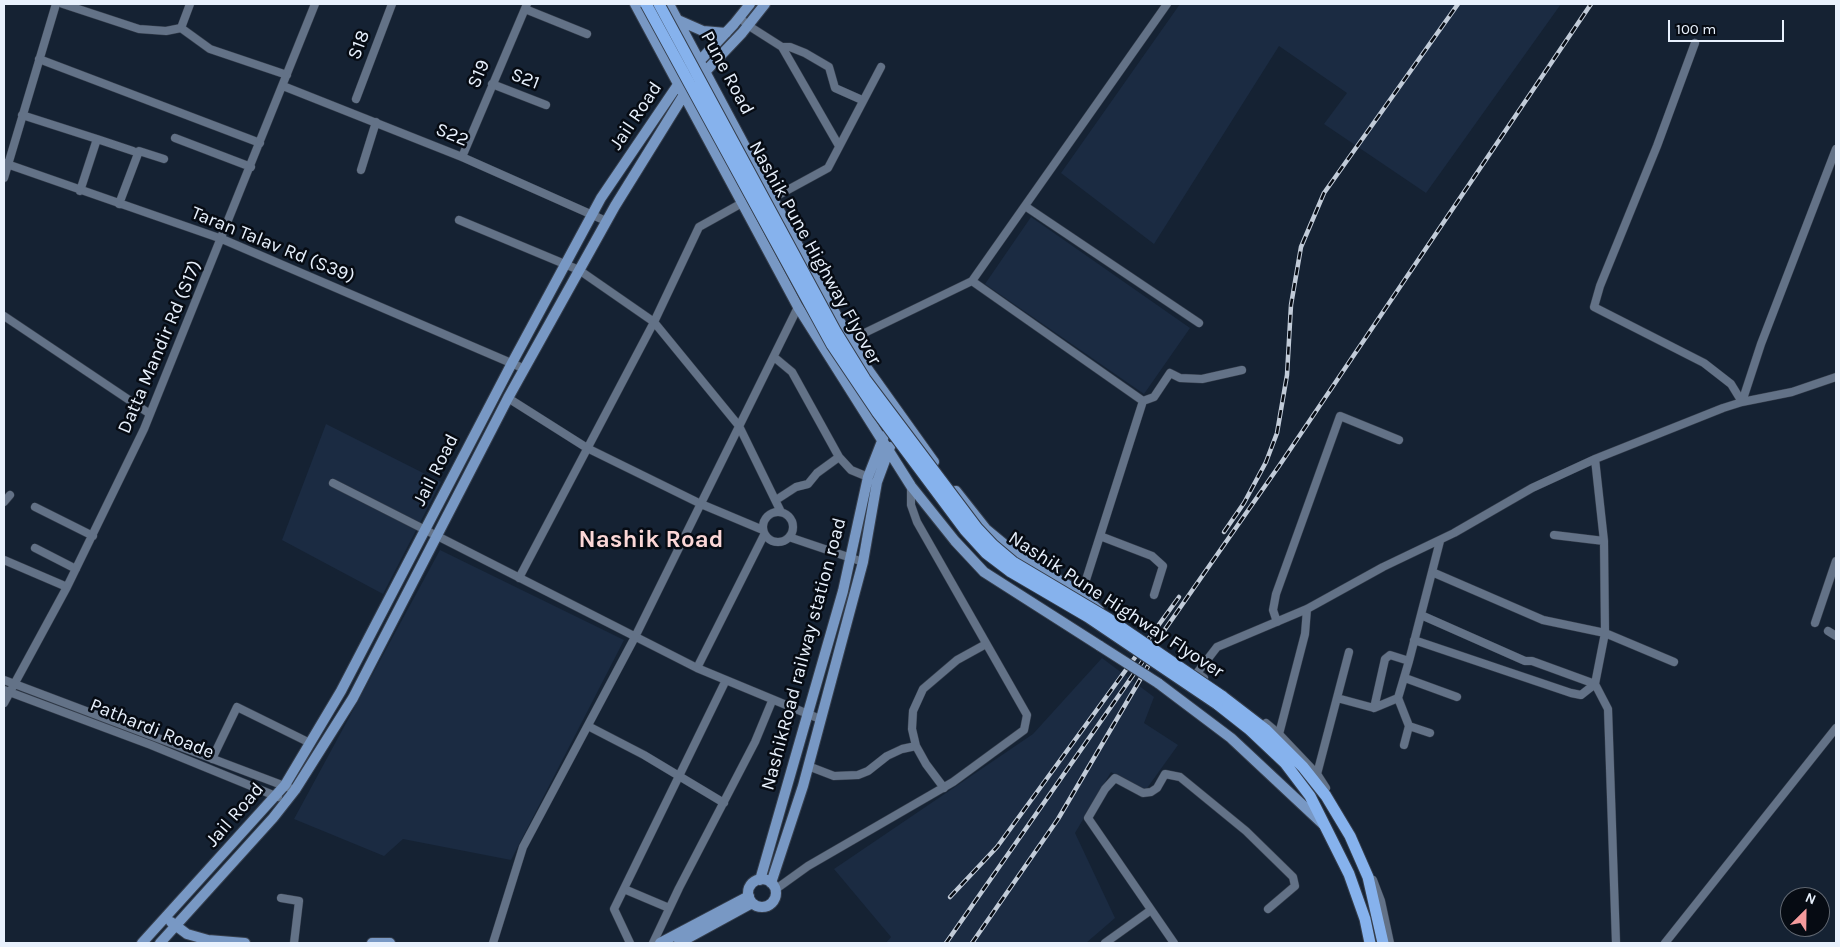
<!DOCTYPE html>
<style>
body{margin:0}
#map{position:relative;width:1840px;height:947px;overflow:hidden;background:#152233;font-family:Karla,sans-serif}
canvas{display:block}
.frame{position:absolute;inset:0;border:5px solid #e8f1fd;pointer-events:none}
.north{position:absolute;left:1780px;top:887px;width:50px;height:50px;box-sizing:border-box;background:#060b13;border:1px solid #606771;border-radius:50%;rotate:23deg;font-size:14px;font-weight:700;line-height:20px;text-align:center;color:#e8f1fd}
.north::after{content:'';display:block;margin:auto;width:18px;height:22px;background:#f59b9d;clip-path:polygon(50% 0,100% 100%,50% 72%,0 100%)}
.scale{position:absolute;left:1668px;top:20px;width:116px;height:22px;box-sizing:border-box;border:2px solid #e8f1fd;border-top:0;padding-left:6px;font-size:15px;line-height:18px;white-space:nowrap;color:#e8f1fd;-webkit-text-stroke:4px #060b13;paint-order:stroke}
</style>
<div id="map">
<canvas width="1840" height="947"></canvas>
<div class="frame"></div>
<div class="north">N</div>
<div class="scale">100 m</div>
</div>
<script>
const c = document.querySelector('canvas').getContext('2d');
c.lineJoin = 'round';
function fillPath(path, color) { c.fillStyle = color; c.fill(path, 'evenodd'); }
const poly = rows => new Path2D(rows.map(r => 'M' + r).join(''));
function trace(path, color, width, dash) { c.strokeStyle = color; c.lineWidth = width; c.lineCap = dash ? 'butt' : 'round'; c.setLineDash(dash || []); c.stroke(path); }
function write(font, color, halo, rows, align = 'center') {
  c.font = font + ' Karla,sans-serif'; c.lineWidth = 5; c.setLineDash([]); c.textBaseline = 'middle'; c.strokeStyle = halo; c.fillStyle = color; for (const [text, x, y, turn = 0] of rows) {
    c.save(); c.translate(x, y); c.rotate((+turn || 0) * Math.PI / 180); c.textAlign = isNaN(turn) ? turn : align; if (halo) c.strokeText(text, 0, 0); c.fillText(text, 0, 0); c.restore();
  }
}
fillPath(poly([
 [1180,4,1561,4,1426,193,1324,124,1347,93,1279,46,1154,244,1061,173],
 [1031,217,1190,328,1144,394,985,284],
 [326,424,441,482,383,594,282,540],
 [440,550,624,640,511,860,403,839,384,856,294,819],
 [1102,658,1154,697,1144,723,1178,745,1145,791,1111,772,1075,833,1115,918,1086,943,886,943,891,937,834,869,1033,734]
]), '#1b2b42');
const minor = poly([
 [63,4,139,29,166,31,181,28,210,49,287,75],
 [525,9,587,34],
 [740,18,749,26,782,47,839,146],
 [181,28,190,4],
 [1695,43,1657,146,1600,286,1594,307,1704,363,1731,384,1742,402],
 [782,47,790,47,805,53,829,67,835,88,862,100],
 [39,59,260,143],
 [492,84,546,105],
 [283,86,462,157,606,221],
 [356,99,392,4],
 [22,115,97,139,80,191],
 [175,138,251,167],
 [97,139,133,151],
 [462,157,527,4],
 [4,163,222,239,525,369],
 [361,170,376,122],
 [4,178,56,4],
 [773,198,828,168,881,67],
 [119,204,139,151,164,159],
 [1025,206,1199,323],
 [459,220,579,270,654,322,699,227,742,203],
 [972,281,1167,4],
 [4,316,150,414],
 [850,340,972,281,1143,401,1084,586],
 [774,357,792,372,839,457,851,470,868,477],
 [508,398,587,448,701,504,763,530],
 [1143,401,1154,397,1170,373,1180,378,1202,379,1242,370],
 [1742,402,1761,344,1836,149],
 [1595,459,1604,541,1605,633,1595,684,1608,709,1616,943],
 [333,483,697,668,820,719],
 [776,500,796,487,808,484,817,473,839,457],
 [4,502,10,495],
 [35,507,93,536],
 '763 527a15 15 0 1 1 30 0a15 15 0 1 1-30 0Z',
 [1554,535,1604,541],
 [1100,536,1152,556,1163,566,1154,595],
 [789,537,863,562],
 [35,548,76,569],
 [4,560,67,587],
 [1432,572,1543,620,1605,633,1674,662],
 [519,578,654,322,739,426,781,512],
 [1277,622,1273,610,1276,594,1340,416,1399,440],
 [1815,623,1836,561],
 [1828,631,1836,636],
 [1414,640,1571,693,1581,695,1595,684,1532,661,1525,661,1421,615],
 [1409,661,1398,698,1409,726,1430,733],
 [697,668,764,535],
 [1204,678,1197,673,1217,647,1307,609,1383,567,1454,533,1532,488,1595,459,1723,408,1742,402,1792,392,1836,377],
 [1405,678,1457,697],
 [4,680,295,790],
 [4,690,151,745,278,797],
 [1337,698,1374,708,1385,659,1390,655,1409,661,1440,541],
 [4,703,67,587,144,429,315,4],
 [1374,708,1398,698],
 [1266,723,1279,734,1317,774,1326,788],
 [588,726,644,755,724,803],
 [1279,734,1305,634,1307,609],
 [1404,745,1409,726],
 [212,759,237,707,310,743],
 [808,766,834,776,858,775,868,771,887,756,902,749,916,746],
 [1317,774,1349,652],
 [944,788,926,764,916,746,912,729,913,711,923,689,957,660,986,644],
 [1373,880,1381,901,1390,943],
 [624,889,669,908],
 [776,889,808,866,953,782,1024,730,1027,715,917,522,911,505,911,486],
 [281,898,299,901,294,943],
 [493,943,523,847,635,637,798,307],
 [630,943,614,909,725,682],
 [653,943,679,888,755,742,772,701],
 [1105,943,1151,910],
 [1174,943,1088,818,1105,789,1115,778,1143,793,1151,792,1157,788,1165,774,1180,777,1246,831,1293,877,1295,886,1268,909],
 [1665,943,1836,728]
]);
const major = poly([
 [635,4,798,307,911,486,955,541,984,572,1100,646],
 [669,4,818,283,864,364,934,462],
 [678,20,703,31,726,33],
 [956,491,986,529,1021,558,1073,588,1099,610],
 [1158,683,1231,738,1324,825],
 '748 893a14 14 0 1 1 28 0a14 14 0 1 1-28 0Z',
 [760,880,843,591,868,477,884,436],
 [771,883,803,786,863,562,877,482,890,447],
 [171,922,187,934,208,940,245,943],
 [142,943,285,785,341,691,512,363,601,198,679,83,734,24,750,4],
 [160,943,273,818,295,790,353,698,508,398,615,206,685,93,742,33,765,4],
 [372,943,390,943],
 [660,943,749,896],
 [679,943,752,903]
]);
const highway = poly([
 [1222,696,1265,729,1303,767,1326,796,1350,836,1368,877,1383,943],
 [1217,704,1250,730,1285,763,1310,796,1349,874,1365,919,1370,943]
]);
trace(minor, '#353e4c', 9);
trace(major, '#353e4c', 12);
trace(highway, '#353e4c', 13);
trace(minor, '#637287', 8);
trace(major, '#7898c4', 10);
trace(highway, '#86b2ed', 11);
const rail = poly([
 [1224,532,1244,503,1266,462,1277,433,1287,375,1291,305,1301,247,1324,193,1458,4],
 [950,897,997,847,1179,597],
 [946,943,1279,466,1591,4],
 [972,943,1058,819,1151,661]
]);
trace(rail, '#c1cbd8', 4.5);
trace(rail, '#060b13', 2.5, [8]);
const majorBridge = poly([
 [1100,646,1158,683]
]);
const highwayBridge = poly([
 [646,4,832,345,877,412,965,530,986,553,1011,572,1088,617,1217,704],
 [659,4,836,332,865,379,977,528,993,545,1013,562,1109,619,1222,696]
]);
trace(majorBridge, '#353e4c', 12, []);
trace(highwayBridge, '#353e4c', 13, []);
trace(majorBridge, '#7898c4', 10);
trace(highwayBridge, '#86b2ed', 11);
write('19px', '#e8f1fd', '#060b13', [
 ["S18",359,45,-69],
 ["Pune Road",727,73,62],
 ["S19",479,74,-67],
 ["S21",525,79,21],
 ["Jail Road",636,116,-56],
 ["S22",452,135,22],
 ["Taran Talav Rd (S39)",273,245,22],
 ["Nashik Pune Highway Flyover",815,253,61],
 ["Datta Mandir Rd (S17)",160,347,-67],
 ["Jail Road",436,470,-63],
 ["Nashik Pune Highway Flyover",1116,605,33],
 ["NashikRoad railway station road",804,654,-75],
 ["Pathardi Roade",152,729,22],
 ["Jail Road",235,815,-49]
]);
write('bold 24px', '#fbd7d7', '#060b13', [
 ["Nashik Road",651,540]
]);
</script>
